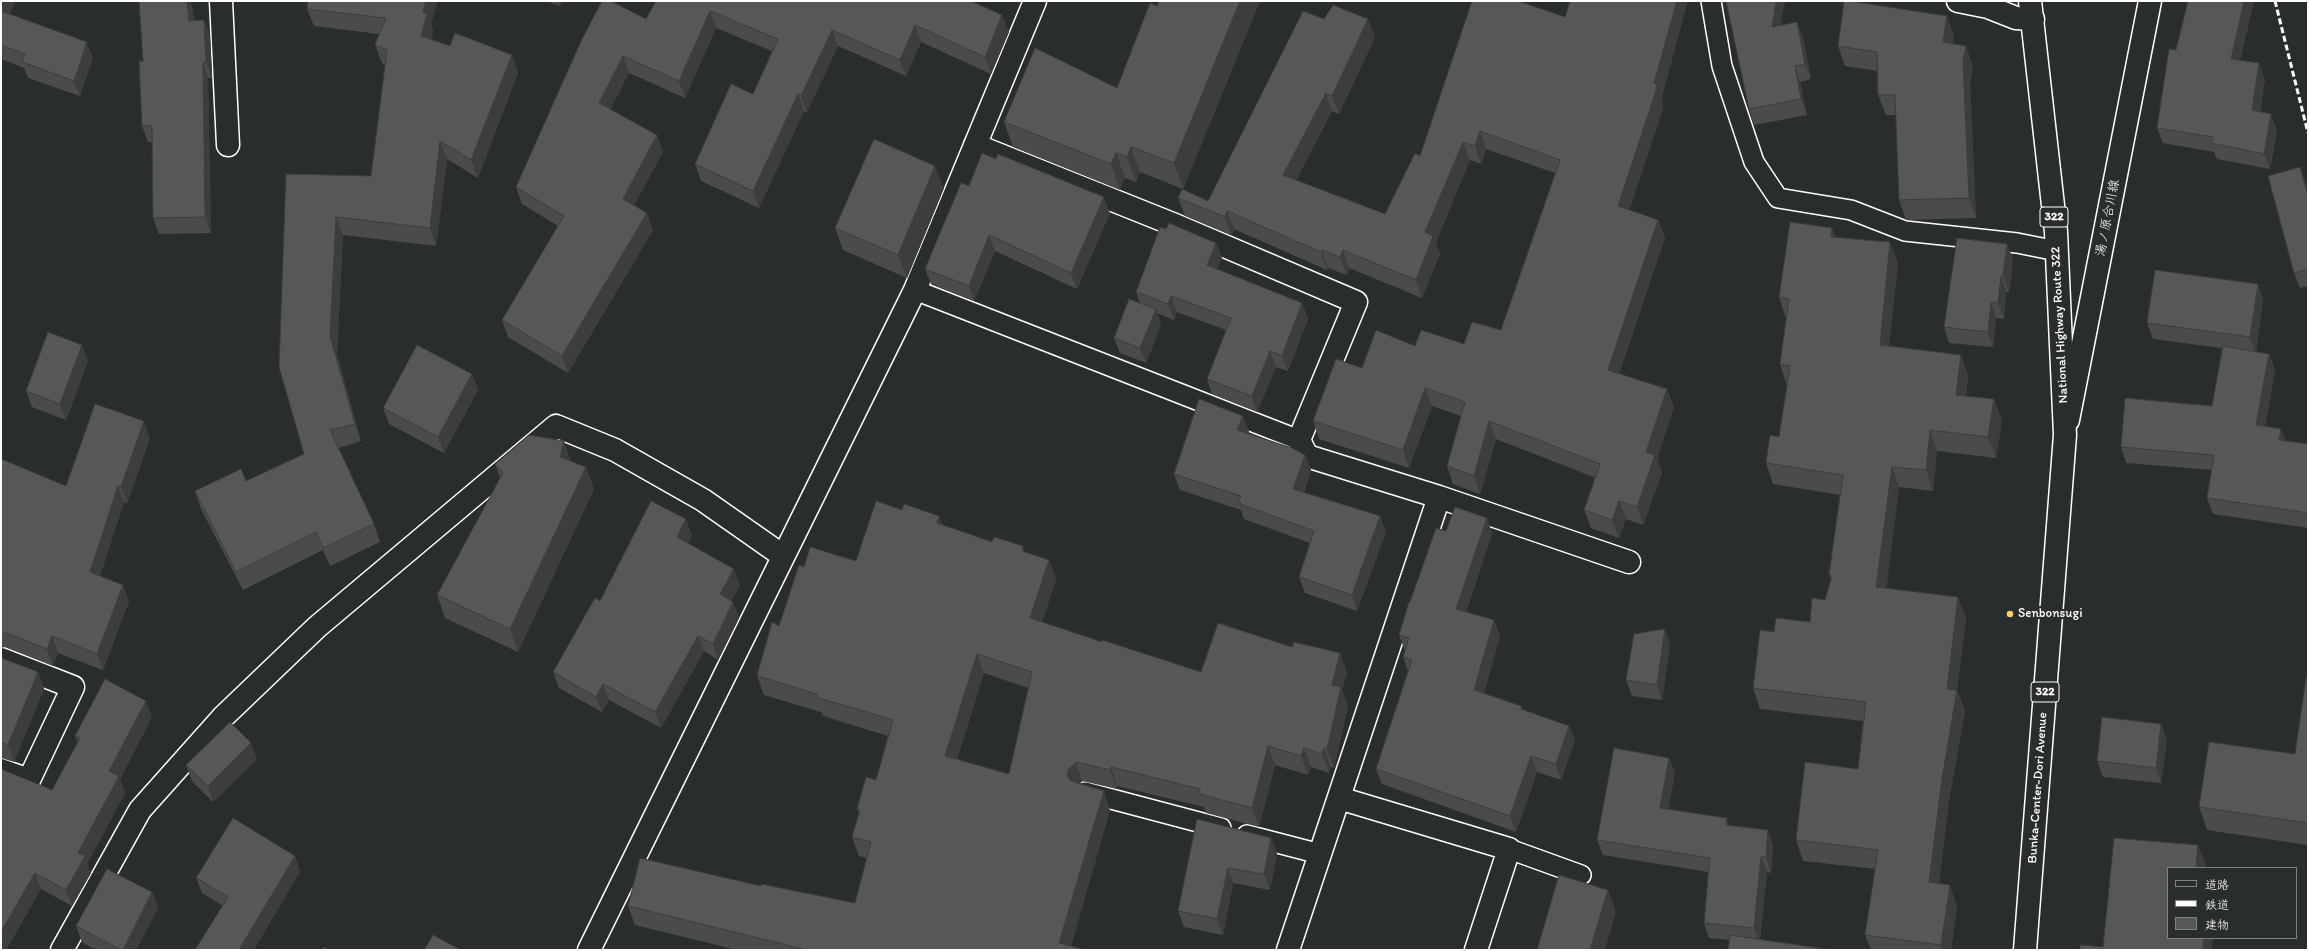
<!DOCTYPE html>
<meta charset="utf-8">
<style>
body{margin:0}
#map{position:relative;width:2309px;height:951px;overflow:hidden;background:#2a2d2e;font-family:Itim,"Klee One",sans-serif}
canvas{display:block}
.frame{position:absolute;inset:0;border:2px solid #fff;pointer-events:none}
.legend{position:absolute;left:2167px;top:867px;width:130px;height:72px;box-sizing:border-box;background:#2a2d2e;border:1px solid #7f8182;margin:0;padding:5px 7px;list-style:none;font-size:12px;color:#fff}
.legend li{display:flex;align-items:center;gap:8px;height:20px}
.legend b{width:20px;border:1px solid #7f8182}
</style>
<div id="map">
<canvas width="2309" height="951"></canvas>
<div class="frame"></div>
<ul class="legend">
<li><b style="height:5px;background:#2a2d2e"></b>道路</li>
<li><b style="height:5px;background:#fff"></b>鉄道</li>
<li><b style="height:11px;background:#555758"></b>建物</li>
</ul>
</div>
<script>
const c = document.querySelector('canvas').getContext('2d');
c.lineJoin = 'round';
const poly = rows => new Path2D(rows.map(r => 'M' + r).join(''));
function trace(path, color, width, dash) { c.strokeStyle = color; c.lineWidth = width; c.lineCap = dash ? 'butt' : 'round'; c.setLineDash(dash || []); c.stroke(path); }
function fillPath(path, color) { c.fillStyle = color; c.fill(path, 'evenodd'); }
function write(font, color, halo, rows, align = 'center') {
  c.font = font + ' Itim,"Klee One",sans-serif'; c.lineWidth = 4; c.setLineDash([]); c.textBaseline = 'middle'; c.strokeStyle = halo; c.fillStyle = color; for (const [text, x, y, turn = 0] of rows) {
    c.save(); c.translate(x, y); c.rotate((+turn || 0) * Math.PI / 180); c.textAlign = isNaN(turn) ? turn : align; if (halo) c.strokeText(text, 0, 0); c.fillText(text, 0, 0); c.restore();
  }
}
const lane = poly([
 [1711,1,1722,66,1754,162,1778,198,1851,210,1905,231,2017,243,2057,251],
 [915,290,1299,440],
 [1085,792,1221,828],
 [1247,835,1320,854],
 [1509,849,1581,875]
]);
const street = poly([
 [221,1,228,145],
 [1958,1,1988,7,2016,18,2033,19],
 [975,145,1175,225,1356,302,1299,440,1307,456,1439,497,1288,950],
 [1439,497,1629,562],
 [1,659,73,687,29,780,1,770],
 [1339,798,1509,849,1476,950],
 [62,950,140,810,223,717,317,627,556,426,615,450,703,500,783,556],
 [589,950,915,290,1035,1]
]);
const secondary = poly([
 [2068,420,2150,1]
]);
const highway = poly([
 [2025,950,2065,435,2056,232,2030,1]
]);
trace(lane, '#fff', 22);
trace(street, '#fff', 25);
trace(secondary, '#fff', 25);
trace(highway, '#fff', 25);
trace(lane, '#2a2d2e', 19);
trace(street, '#2a2d2e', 22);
trace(secondary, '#2a2d2e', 22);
trace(highway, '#2a2d2e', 22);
trace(poly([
 [2275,1,2308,133]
]), '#fff', 3, [6, 3]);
fillPath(poly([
 [1,1,15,1,10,14,93,58,80,96,28,78,24,68,1,59],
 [308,1,431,25,433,31,431,39,450,46,512,55,518,73,478,178,447,159,436,246,343,235,337,354,361,441,339,448,374,524,380,542,330,566,323,550,243,590,201,509,195,491,246,481,304,454,286,174,371,176,385,65,382,63,375,45,379,34,314,26,307,9],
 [546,1,562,1,560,6],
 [656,1,1009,32,991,74,921,42,906,76,838,46,807,112,804,111,759,208,701,181,695,164,753,94,772,51,716,28,685,98,629,73,610,110,657,135,663,152,634,205,653,230,568,373,508,337,502,320,558,226,522,204,516,187,646,19],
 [1159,1,1260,1,1183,189,1140,172,1136,182,1125,178,1120,190,1013,147,1004,122,1117,88],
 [1472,1,1662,97,1663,102,1662,112,1629,210,1658,220,1665,238,1619,374,1674,407,1657,458,1662,473,1643,525,1626,519,1619,538,1591,528,1584,510,1596,478,1496,439,1480,494,1453,484,1447,466,1461,416,1432,406,1409,468,1319,439,1313,421,1362,368,1415,346,1464,344,1501,330,1555,173,1486,149,1481,164,1470,160,1436,242,1440,254,1422,298,1349,268,1347,275,1328,268,1327,270,1234,229,1231,235,1185,216,1178,198,1208,201,1324,19,1375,37,1339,114,1332,111,1296,180,1385,214,1420,156],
 [1726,1,1785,1,1780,26,1797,22,1803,38,1811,79,1800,82,1807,115,1754,125,1749,109],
 [2188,1,2254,1,2240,60,2265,79,2260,112,2277,130,2270,169,2217,159,2214,152,2163,143,2157,128],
 [192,5,194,21,204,20,210,36,212,78,208,78,211,233,159,234,153,218,152,142,148,142,142,126,143,62],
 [1954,36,1953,44,1973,66,1970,82,1976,218,1906,220,1899,200,1896,115,1886,115,1878,95,1877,71,1845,66,1838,46],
 [2306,183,2308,190,2308,286,2300,288,2294,273],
 [969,186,1110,213,1077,289,995,251,974,301,931,284,925,269],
 [944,188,907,278,843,250,835,228],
 [1832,228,1835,237,1898,263,1889,346,1961,355,1968,375,1966,396,2002,420,1996,458,1937,451,1933,491,1899,487,1886,589,1966,618,1957,690,1965,711,1949,800,1939,883,1957,906,1951,950,1871,950,1865,935,1875,869,1803,861,1796,840,1858,769,1863,721,1760,709,1753,688,1774,632,1810,622,1825,600,1831,579,1829,575,1840,495,1773,484,1766,463,1779,437,1787,385,1780,364,1786,318,1779,297],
 [1166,229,1216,243,1222,258,1217,269,1302,303,1308,319,1288,371,1276,367,1257,412,1212,394,1207,379,1226,330,1177,312,1174,320,1157,313,1161,325,1146,363,1120,353,1114,338,1140,303,1136,292],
 [2007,244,2013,260,2009,292,2006,292,2004,319,1996,318,1993,347,1949,343,1944,327],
 [2258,284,2263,300,2256,352,2269,354,2275,370,2265,426,2286,441,2308,444,2308,528,2213,514,2207,498,2212,470,2126,463,2121,447,2212,406,2222,348,2153,339,2147,323],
 [88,361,66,420,32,407,26,391],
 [472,374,478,390,444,453,389,424,383,408],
 [1243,416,1249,432,1248,434,1305,455,1311,470,1304,492,1380,516,1386,532,1357,611,1305,593,1299,577,1310,543,1244,519,1241,510,1180,490,1174,474],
 [150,438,127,503,124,502,100,576,129,601,103,670,58,653,53,666,5,647,1,648,1,459,66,486],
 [571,461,594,489,518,652,445,618,437,595,500,478,495,464],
 [1487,518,1492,534,1466,612,1494,620,1500,636,1484,693,1521,706,1523,710,1569,726,1575,741,1561,780,1537,772,1516,832,1382,784,1376,769,1408,671,1403,657,1405,651,1399,635,1410,602,1446,531],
 [942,525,1049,560,1056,579,1042,622,1102,642,1201,672,1347,672,1342,690,1348,706,1334,768,1331,767,1329,773,1311,767,1308,775,1275,765,1259,827,1206,813,1204,807,1117,786,1117,789,1082,781,1080,784,1110,810,1071,946,1086,950,737,950,635,925,628,906,761,886,855,903,867,858,859,856,852,837,859,814,857,809,876,780,888,736,823,716,821,712,764,695,757,676,804,567,856,561],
 [984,673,1028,688,1009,774,957,759],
 [692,535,688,543,740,585,731,601,733,602,739,618,718,660,704,651,661,728,609,700,602,712,559,688,553,672,600,601],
 [1670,645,1662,700,1632,696,1626,680],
 [1,658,38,672,44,689,14,762,1,758],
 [2308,679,2308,845,2207,830,2199,807,2295,754],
 [152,717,120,779,125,793,87,864,91,873,72,906,41,889,6,950,52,790,78,743,75,736],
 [2161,724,2167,740,2161,783,2103,777,2097,761],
 [1669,758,1675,773,1668,809,1730,825,1773,845,1771,873,1767,872,1760,939,1729,940,1709,938,1704,923,1708,872,1603,855,1597,840],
 [257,759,213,802,192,781,186,765],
 [1197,819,1271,838,1277,854,1270,890,1233,883,1223,935,1184,927,1178,911],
 [295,856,300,872,223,906,202,893,196,878],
 [152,892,158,908,136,950,96,950,82,942,76,926]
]), '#494b4c');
fillPath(poly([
 [3,1,15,1,5,27,1,15,1,6],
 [187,1,191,1,192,5,195,37,189,21],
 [426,1,438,1,431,25,433,31,427,54,421,36,423,12],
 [558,1,562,1,560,6],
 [1240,1,1260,1,1183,189,1174,163],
 [1677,1,1688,1,1662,97,1663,102,1662,112,1625,224,1618,206,1654,83],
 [1776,1,1785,1,1777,43,1772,27],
 [2244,1,2254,1,2236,75,2231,59],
 [710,11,716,28,685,98,679,81],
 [1002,15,1009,32,991,74,985,57],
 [1947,16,1954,36,1951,62,1943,42],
 [1368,19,1375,37,1339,114,1332,96],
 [204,20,210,36,212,78,206,62],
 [1797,22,1803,38,1811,79,1805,64],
 [915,25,921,42,906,76,900,60],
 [832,30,838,46,807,112,801,96],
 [87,42,93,58,80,96,74,81],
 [1966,46,1973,66,1970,82,1976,218,1969,198,1963,62],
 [512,55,518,73,478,178,471,160],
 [623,56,629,73,605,120,599,103],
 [203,62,208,78,211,233,205,217],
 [2259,63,2265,79,2258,126,2252,110],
 [1795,66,1800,82,1807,115,1801,99],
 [1326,93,1332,111,1290,193,1283,175],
 [798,94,804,111,759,208,753,191],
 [2271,114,2277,130,2270,169,2264,154],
 [1480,131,1486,149,1481,164,1475,146],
 [657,135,663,152,629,215,623,199],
 [440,141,447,159,436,246,430,228],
 [1463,142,1470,160,1436,242,1440,254,1422,298,1416,280,1425,232],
 [1131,147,1140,172,1136,182,1127,157],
 [1116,153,1125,178,1120,190,1111,164],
 [935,166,944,188,907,278,898,255],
 [2300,167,2306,183,2308,190,2308,196],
 [1104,197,1110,213,1077,289,1071,273],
 [1227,211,1234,229,1231,235,1225,217],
 [647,213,653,230,568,373,562,356],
 [336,217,343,235,337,354,361,441,355,424,330,336],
 [1658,220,1665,238,1614,388,1608,370],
 [1832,228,1840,249,1831,237],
 [989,235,995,251,974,301,969,286],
 [1890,242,1898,263,1887,365,1880,345],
 [1216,243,1222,258,1212,281,1207,265],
 [2007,244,2013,260,2009,292,2003,276],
 [1322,250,1328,268,1327,270,1321,252],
 [1343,250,1349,268,1347,275,1340,257],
 [2001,276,2006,292,2004,319,1998,303],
 [2258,284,2263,300,2256,353,2250,337],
 [1171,296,1177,312,1174,320,1168,304],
 [1991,302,1996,318,1993,347,1988,332],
 [1302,303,1308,319,1288,371,1282,356],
 [1156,309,1161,325,1146,363,1140,348],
 [82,345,88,361,66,420,60,404],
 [1270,351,1276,367,1257,412,1252,396],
 [2269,354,2275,370,2262,440,2256,425],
 [1961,355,1968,375,1963,416,1956,395],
 [472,374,478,390,444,453,438,437],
 [1425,388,1432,406,1409,468,1403,450],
 [1667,389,1674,407,1657,458,1662,473,1643,525,1637,507,1646,452],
 [1994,399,2002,420,1996,458,1988,437],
 [1243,416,1249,432,1243,446,1237,430],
 [144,421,150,438,127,503,121,487],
 [1489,421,1496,439,1480,494,1474,476],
 [2281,429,2287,445,2279,440],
 [1930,430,1937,451,1933,491,1926,470],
 [564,441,572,464,560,457],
 [1305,455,1311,470,1299,504,1293,489],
 [586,467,594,489,518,652,510,629],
 [1892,467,1899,487,1884,608,1876,587],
 [118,486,124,502,96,588,90,572],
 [1619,501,1626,519,1619,538,1612,520],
 [939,516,946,535,937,523],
 [1380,516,1386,532,1357,611,1352,595],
 [1487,518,1492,534,1461,625,1456,609],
 [686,519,692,535,683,553,677,537],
 [1023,546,1030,565,1022,551],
 [1049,560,1056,579,1037,637,1030,618],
 [734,569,740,585,725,610,720,594],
 [123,585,129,601,103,670,97,654],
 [1958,597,1966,618,1956,698,1957,690,1965,711,1949,800,1937,903,1929,882,1947,689],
 [733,602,739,618,718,660,713,644],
 [1494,620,1500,636,1480,705,1474,690],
 [1665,629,1670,645,1662,700,1657,685],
 [52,636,58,653,53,666,47,649],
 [698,636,704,651,661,728,655,712],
 [1340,653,1347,672,1342,690,1348,706,1334,768,1327,749,1332,685],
 [977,654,984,673,952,775,945,756],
 [38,672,44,689,14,762,8,745],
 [603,684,609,700,602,712,596,697],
 [146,701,152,717,120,779,125,793,87,864,91,873,72,906,66,890,78,853,109,771],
 [2161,724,2167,740,2161,783,2156,768],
 [1569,726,1575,741,1561,780,1556,764],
 [251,743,257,759,213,802,208,786],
 [1268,746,1275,765,1259,827,1252,808],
 [1304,748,1311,767,1308,775,1301,756],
 [1324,748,1331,767,1329,773,1322,754],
 [1531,756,1537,772,1516,832,1510,816],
 [1669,758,1675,773,1666,823,1660,808],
 [1076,762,1082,781,1075,789,1067,776,1068,770],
 [1111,767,1117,786,1117,789,1110,770],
 [1104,791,1110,810,1070,950,1059,943],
 [1727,818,1732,833,1726,825],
 [1768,830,1773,845,1771,873,1766,857],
 [1271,838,1277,854,1270,890,1264,874],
 [2198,845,2206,865,2205,868,2196,868],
 [295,856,300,872,254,950,239,950],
 [1761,857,1767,872,1759,943,1754,928],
 [1228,868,1233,883,1223,935,1217,919],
 [35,873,41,889,6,950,1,950,1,932],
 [1950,885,1957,906,1951,950,1943,950,1941,945],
 [1608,890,1616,912,1605,950,1590,950],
 [152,892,158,908,136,950,123,950],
 [2204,938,2213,938,2212,950,2203,950]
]), '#3c3d3e');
const building = poly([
 [1,1,3,1,1,6,1,1],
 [139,1,187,1,189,21,204,20,206,62,203,62,205,217,153,218,152,126,142,126,139,60,143,62,139,1],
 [308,1,426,1,423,12,427,14,421,36,450,46,455,33,512,55,471,160,440,141,430,228,336,217,330,336,355,424,330,430,374,524,323,548,316,532,236,572,195,491,241,469,246,481,304,454,279,367,286,174,371,176,387,50,375,45,386,18,307,9,308,1],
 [602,1,611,1,646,19,656,1,971,1,1002,15,985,57,915,25,900,60,832,30,801,96,798,94,753,191,695,164,731,84,753,94,778,39,710,11,679,81,623,56,599,103,657,135,623,199,647,213,562,356,502,320,564,216,516,187,582,39,602,1],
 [1159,1,1240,1,1174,163,1131,147,1127,157,1116,153,1111,164,1004,122,1035,48,1117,88,1150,3,1157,6,1159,1],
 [1472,1,1518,1,1565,17,1570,1,1677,1,1654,83,1657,84,1655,94,1618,206,1658,220,1608,370,1667,389,1646,452,1655,455,1637,507,1619,501,1612,520,1584,510,1600,464,1489,421,1474,476,1447,466,1465,402,1425,388,1403,450,1313,421,1336,359,1362,368,1376,330,1415,346,1421,330,1464,344,1472,322,1501,330,1560,160,1480,131,1475,146,1463,142,1425,232,1433,236,1416,280,1343,250,1340,257,1322,250,1321,252,1227,211,1225,217,1178,198,1182,189,1208,201,1303,11,1324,19,1333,5,1368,19,1332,96,1326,93,1283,175,1385,214,1415,153,1420,156,1472,1],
 [1726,1,1776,1,1772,27,1797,22,1805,64,1795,66,1801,99,1749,109,1726,1],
 [1844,1,1849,1,1947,16,1943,42,1966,46,1963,62,1969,198,1899,200,1895,95,1878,95,1877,52,1838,46,1844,1],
 [2188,1,2244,1,2231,59,2259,63,2252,110,2271,114,2264,154,2211,143,2213,137,2157,128,2169,49,2176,50,2188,1],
 [1,11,87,42,74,81,22,62,25,54,1,45,1,11],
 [874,139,935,166,898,255,835,228,874,139],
 [982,153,996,159,998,154,1104,197,1071,273,989,235,969,286,925,269,961,183,969,186,982,153],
 [2300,167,2308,196,2308,269,2294,273,2268,176,2300,167],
 [1790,222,1832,228,1831,237,1890,242,1880,345,1961,355,1956,395,1994,399,1988,437,1930,430,1926,470,1892,467,1876,587,1958,597,1947,689,1957,690,1942,779,1929,882,1950,885,1941,945,1865,935,1878,850,1796,840,1805,762,1858,769,1866,702,1753,688,1760,630,1774,632,1776,618,1810,622,1812,598,1825,600,1832,576,1829,575,1843,475,1766,463,1770,435,1779,437,1790,366,1780,364,1789,299,1779,297,1790,222],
 [1169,223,1216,243,1207,265,1302,303,1282,356,1270,351,1252,396,1207,379,1231,318,1171,296,1168,304,1136,292,1160,227,1166,229,1169,223],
 [1957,238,2007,244,2003,276,2001,276,1998,303,1991,302,1988,332,1944,327,1957,238],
 [2155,270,2258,284,2250,337,2147,323,2155,270],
 [1129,299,1156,309,1140,348,1114,338,1129,299],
 [48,332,82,345,60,404,26,391,48,332],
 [417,345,472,374,438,437,383,408,417,345],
 [2223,346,2269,354,2256,425,2281,429,2279,440,2308,444,2308,513,2207,498,2214,455,2121,447,2125,398,2212,406,2223,346],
 [1199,399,1243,416,1237,430,1292,448,1305,455,1293,489,1380,516,1352,595,1299,577,1314,531,1238,503,1241,496,1174,474,1199,399],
 [95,404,144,421,121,487,118,486,90,572,123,585,97,654,52,636,47,649,1,631,1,459,66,486,95,404],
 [529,435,564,441,560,457,586,467,510,629,437,595,503,473,495,464,529,435],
 [651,501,686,519,677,537,734,569,720,594,733,602,713,644,698,636,655,712,603,684,596,697,553,672,595,598,600,601,651,501],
 [876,501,902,510,904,504,939,516,937,523,992,542,994,537,1023,546,1022,551,1049,560,1030,618,1102,642,1102,640,1201,672,1218,623,1292,647,1294,642,1340,653,1332,685,1341,687,1327,749,1324,748,1322,754,1304,748,1301,756,1268,746,1252,808,1199,794,1200,789,1111,767,1110,770,1076,762,1068,770,1067,776,1071,781,1104,791,1059,943,1086,950,803,950,803,949,628,906,640,858,761,886,761,884,855,903,871,842,852,837,860,810,857,809,866,777,876,780,893,720,816,697,817,694,757,676,772,622,779,626,799,565,804,567,810,547,856,561,876,501],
 [977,654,1032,672,1009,774,945,756,977,654],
 [1455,507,1487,518,1456,609,1494,620,1474,690,1521,706,1521,709,1569,726,1556,764,1531,756,1510,816,1376,769,1412,660,1403,657,1409,638,1399,635,1409,602,1410,602,1436,528,1446,531,1455,507],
 [1665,629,1657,685,1626,680,1634,634,1665,629],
 [1,658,38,672,8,745,1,743,1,658],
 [2306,678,2308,679,2308,823,2199,807,2209,742,2295,754,2306,678],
 [105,679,146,701,109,771,119,776,78,853,85,856,66,890,35,873,1,932,1,769,52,790,80,738,75,736,105,679],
 [2102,717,2161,724,2156,768,2097,761,2102,717],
 [230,722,251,743,208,786,186,765,230,722],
 [1614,748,1669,758,1660,808,1727,818,1726,825,1768,830,1766,857,1761,857,1754,928,1704,923,1710,858,1597,840,1614,748],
 [233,818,295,856,239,950,195,950,228,897,196,878,233,818],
 [1197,819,1271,838,1264,874,1228,868,1217,919,1178,911,1197,819],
 [2114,838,2198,845,2196,868,2168,868,2168,938,2204,938,2203,950,2080,950,2080,945,2103,947,2114,838],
 [107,869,152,892,123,950,121,950,76,926,107,869],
 [1559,875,1608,890,1590,950,1537,950,1559,875],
 [433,935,461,950,424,950,433,935],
 [1730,935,1832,950,1728,950,1730,935],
 [324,947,329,950,322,950,324,947]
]);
fillPath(building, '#555758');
trace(building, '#3c3d3e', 1);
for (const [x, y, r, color] of [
 [2010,614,4,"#ffd166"]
]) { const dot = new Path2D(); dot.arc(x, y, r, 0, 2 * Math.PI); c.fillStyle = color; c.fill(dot); trace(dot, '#2a2d2e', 1.5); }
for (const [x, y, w] of [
 [2054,217,28],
 [2045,692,28]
]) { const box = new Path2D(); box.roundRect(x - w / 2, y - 10, w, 20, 3); c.fillStyle = '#2a2d2e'; c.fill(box); trace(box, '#fff', 1); }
write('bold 12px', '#fff', null, [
 ["322",2054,217],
 ["322",2045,692]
]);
write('13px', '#fff', '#2a2d2e', [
 ["湯ノ原合川線",2108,218,-79],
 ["National Highway Route 322",2060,325,-93],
 ["Bunka-Center-Dori Avenue",2038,788,-86]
]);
write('13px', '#fff', '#2a2d2e', [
 ["Senbonsugi",2018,614]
], 'left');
</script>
